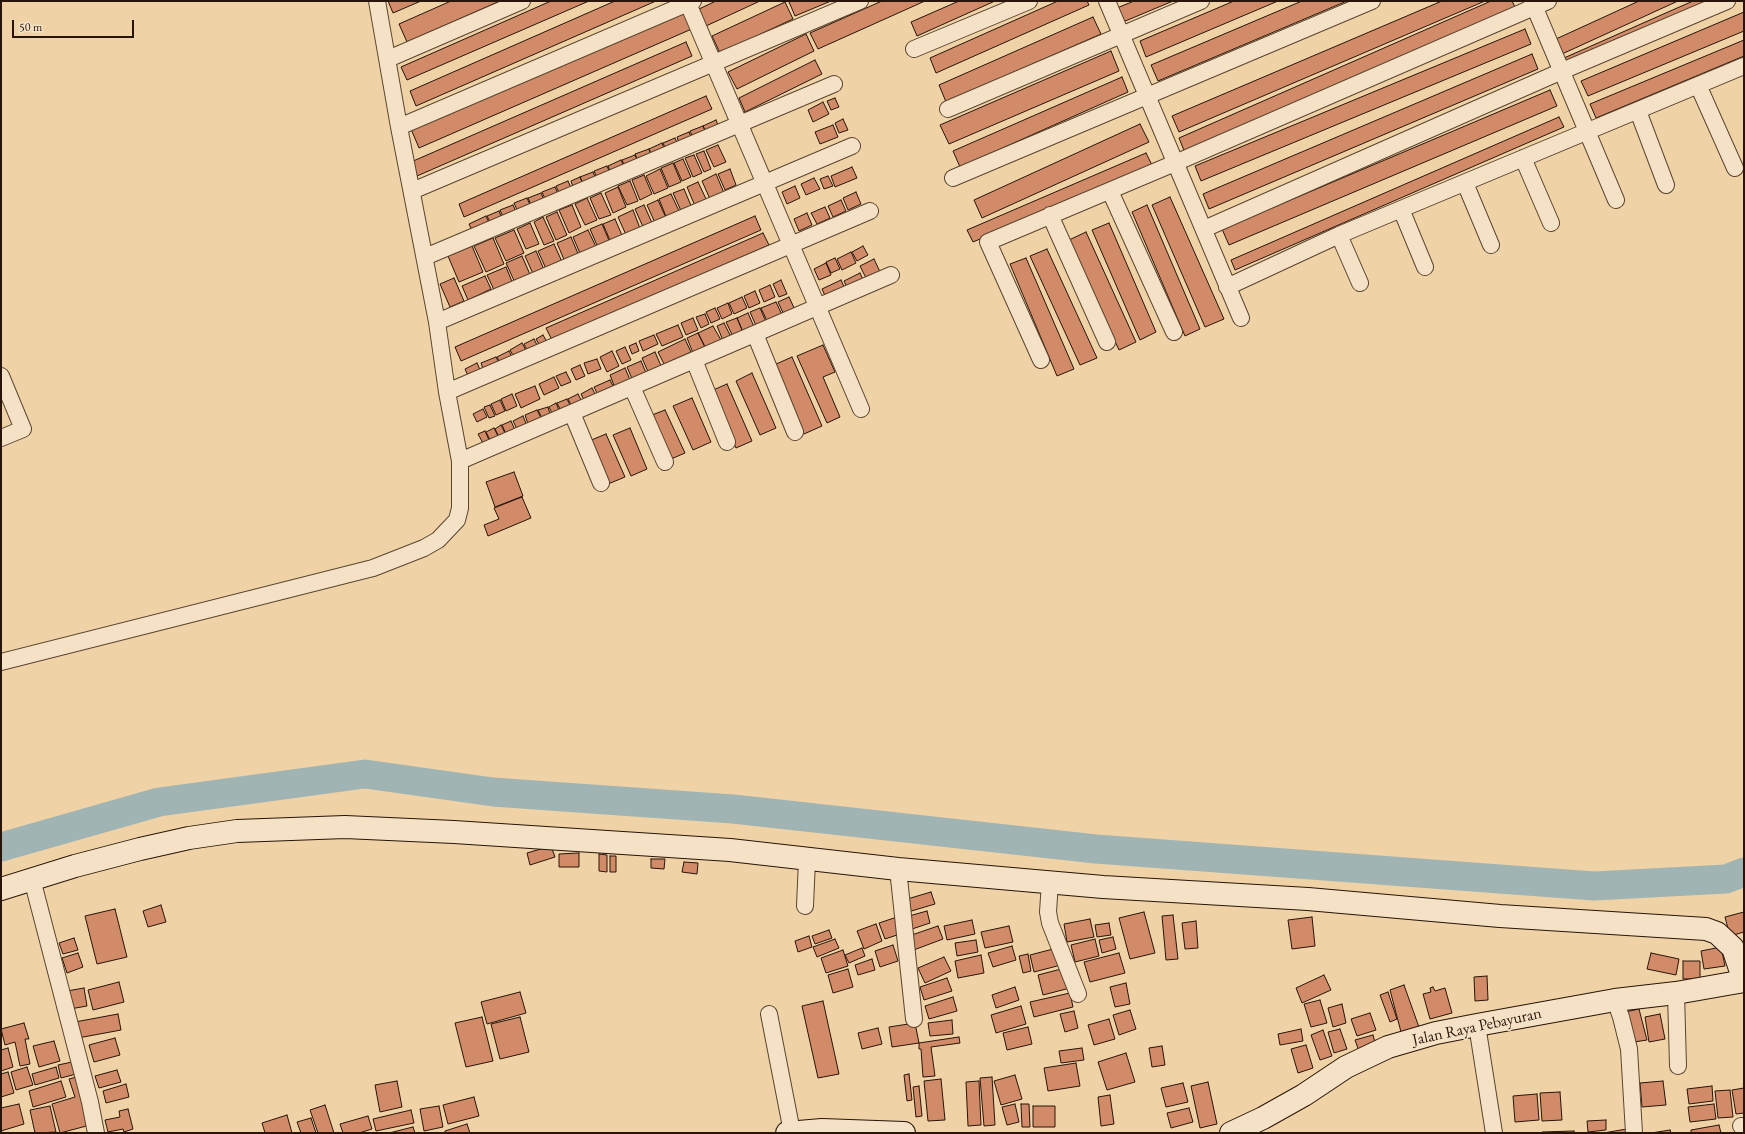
<!DOCTYPE html>
<style>
body{margin:0}
#map{position:relative;width:1745px;height:1134px;overflow:hidden;background:#efd3a7;font-family:"EB Garamond",serif}
canvas{display:block}
.frame{position:absolute;inset:0;border:2px solid #281408;pointer-events:none}
.scale{position:absolute;left:12px;top:20px;width:122px;height:18px;box-sizing:border-box;border:2px solid #281408;border-top:0;padding-left:5px;font-size:12px;line-height:14px;white-space:nowrap;color:#281408;-webkit-text-stroke:3px #f5e2c6;paint-order:stroke}
</style>
<div id="map">
<canvas width="1745" height="1134"></canvas>
<div class="frame"></div>
<div class="scale">50 m</div>
</div>
<script>
const c = document.querySelector('canvas').getContext('2d');
c.lineJoin = 'round';
const poly = rows => new Path2D(rows.map(r => 'M' + r).join(''));
function trace(path, color, width, dash) { c.strokeStyle = color; c.lineWidth = width; c.lineCap = dash ? 'butt' : 'round'; c.setLineDash(dash || []); c.stroke(path); }
function fillPath(path, color) { c.fillStyle = color; c.fill(path, 'evenodd'); }
function write(font, color, halo, rows, align = 'center') {
  c.font = font + ' "EB Garamond",serif'; c.lineWidth = 3.5; c.setLineDash([]); c.textBaseline = 'middle'; c.strokeStyle = halo; c.fillStyle = color; for (const [text, x, y, turn = 0] of rows) {
    c.save(); c.translate(x, y); c.rotate((+turn || 0) * Math.PI / 180); c.textAlign = isNaN(turn) ? turn : align; if (halo) c.strokeText(text, 0, 0); c.fillText(text, 0, 0); c.restore();
  }
}
trace(poly([
 [1,847,159,802,365,774,493,792,733,809,1096,849,1594,886,1726,879,1744,872]
]), '#a0b4b4', 29);
const building = poly([
 [388,1,421,1,393,13,388,1],
 [451,1,500,1,407,42,399,24,451,1],
 [551,1,589,1,407,80,401,67,551,1],
 [615,1,656,1,416,106,410,91,615,1],
 [716,1,760,1,706,26,699,9,716,1],
 [790,1,831,1,795,16,789,2,790,1],
 [882,1,925,1,818,49,810,33,882,1],
 [959,1,995,1,917,36,911,22,959,1],
 [1058,1,1087,1,1089,5,936,73,930,58,1058,1],
 [1134,1,1173,1,1123,22,1117,8,1134,1],
 [1234,1,1278,1,1146,57,1140,41,1234,1],
 [1302,1,1347,1,1158,81,1151,65,1302,1],
 [1442,1,1485,1,1179,132,1172,116,1442,1],
 [1491,1,1512,1,1515,7,1185,153,1179,138,1491,1],
 [1639,1,1678,1,1562,54,1556,39,1639,1],
 [1693,1,1727,1,1570,70,1564,58,1693,1],
 [785,2,793,19,720,53,712,36,785,2],
 [686,9,694,28,419,148,411,129,686,9],
 [1744,12,1744,31,1588,96,1581,81,1744,12],
 [1093,17,1101,34,946,102,939,85,1093,17],
 [1525,29,1531,44,1201,181,1195,166,1525,29],
 [806,34,814,51,737,89,728,72,806,34],
 [1744,40,1744,56,1596,118,1590,104,1744,40],
 [686,42,692,56,417,176,411,162,686,42],
 [1111,51,1119,71,949,144,940,125,1111,51],
 [1532,54,1538,69,1209,209,1203,194,1532,54],
 [815,60,822,74,745,112,739,98,815,60],
 [1122,77,1128,92,960,167,953,151,1122,77],
 [1550,90,1557,106,1229,245,1222,229,1550,90],
 [706,96,712,109,464,217,459,204,706,96],
 [835,98,839,107,831,110,827,101,835,98],
 [823,102,829,114,813,122,808,110,823,102],
 [1559,117,1564,127,1235,270,1231,260,1559,117],
 [843,119,848,130,839,133,835,123,843,119],
 [716,120,720,130,707,135,703,126,716,120],
 [1140,124,1149,142,982,218,974,200,1140,124],
 [833,125,838,137,820,144,815,132,833,125],
 [703,126,707,135,694,140,690,131,703,126],
 [689,132,693,141,680,146,677,137,689,132],
 [675,138,679,147,667,152,663,143,675,138],
 [662,143,666,153,653,158,649,149,662,143],
 [718,145,726,162,714,167,706,150,718,145],
 [649,149,652,158,639,163,635,154,649,149],
 [704,151,711,169,704,172,696,154,704,151],
 [1146,153,1152,165,973,242,967,230,1146,153],
 [635,155,639,164,626,169,622,160,635,155],
 [694,155,702,173,693,177,685,158,694,155],
 [683,159,691,177,682,181,674,163,683,159],
 [621,160,625,169,612,175,608,166,621,160],
 [673,163,681,182,669,187,661,168,673,163],
 [607,166,611,175,598,180,594,171,607,166],
 [852,167,857,178,835,187,831,176,852,167],
 [660,169,668,188,654,194,646,176,660,169],
 [730,169,736,185,725,190,718,174,730,169],
 [593,172,597,181,584,186,580,177,593,172],
 [716,174,724,193,710,199,702,181,716,174],
 [644,175,652,194,640,200,632,180,644,175],
 [828,176,833,186,824,189,820,179,828,176],
 [580,177,584,186,574,190,571,181,580,177],
 [814,178,820,189,806,195,801,184,814,178],
 [568,181,572,190,560,195,556,186,568,181],
 [630,181,638,201,627,205,618,186,630,181],
 [698,182,707,201,695,206,687,187,698,182],
 [795,186,800,198,787,204,782,192,795,186],
 [555,187,559,196,546,201,542,192,555,187],
 [618,187,626,207,613,213,605,193,618,187],
 [684,189,692,208,682,213,673,193,684,189],
 [856,192,861,204,848,210,843,198,856,192],
 [541,193,545,202,532,207,528,198,541,193],
 [601,193,611,215,599,219,590,198,601,193],
 [671,194,680,213,667,219,659,199,671,194],
 [1170,197,1224,319,1205,327,1152,205,1170,197],
 [527,198,531,207,518,212,514,203,527,198],
 [587,198,597,220,585,225,575,204,587,198],
 [658,200,667,220,656,225,647,205,658,200],
 [841,200,846,211,833,217,828,206,841,200],
 [513,205,517,214,504,219,500,210,513,205],
 [572,205,581,227,569,233,559,210,572,205],
 [644,205,653,225,644,229,635,209,644,205],
 [1147,205,1200,329,1185,336,1132,212,1147,205],
 [825,207,830,218,817,224,811,213,825,207],
 [633,210,641,231,627,237,618,217,633,210],
 [499,211,503,221,492,226,487,216,499,211],
 [557,212,567,235,556,240,546,217,557,212],
 [807,213,812,225,799,231,794,219,807,213],
 [486,216,491,227,474,235,469,224,486,216],
 [755,216,761,230,461,361,455,347,755,216],
 [543,217,554,241,544,245,534,222,543,217],
 [615,219,624,240,612,245,603,224,615,219],
 [530,223,539,244,526,249,517,229,530,223],
 [1109,223,1156,332,1140,340,1092,230,1109,223],
 [602,224,611,245,599,250,590,229,602,224],
 [514,230,524,253,506,261,495,238,514,230],
 [588,230,598,251,582,258,573,237,588,230],
 [1086,232,1136,342,1119,350,1069,240,1086,232],
 [763,233,769,245,552,340,546,328,763,233],
 [571,237,579,256,565,262,557,243,571,237],
 [493,238,504,264,486,272,474,246,493,238],
 [554,244,563,264,547,271,538,251,554,244],
 [472,246,483,272,459,282,448,256,472,246],
 [863,246,868,255,857,261,852,252,863,246],
 [1047,249,1097,358,1080,365,1030,256,1047,249],
 [536,251,545,272,534,276,525,256,536,251],
 [851,252,856,263,842,270,837,259,851,252],
 [522,256,532,279,516,285,506,263,522,256],
 [835,258,840,269,831,273,826,262,835,258],
 [1026,258,1074,369,1057,376,1010,264,1026,258],
 [874,259,882,276,868,282,860,266,874,259],
 [826,263,831,275,819,280,814,269,826,263],
 [506,267,513,284,495,292,487,275,506,267],
 [860,273,865,284,849,292,844,281,860,273],
 [485,276,491,289,468,300,462,286,485,276],
 [454,278,464,301,450,307,440,284,454,278],
 [781,280,787,294,779,297,773,284,781,280],
 [841,280,846,291,827,300,822,289,841,280],
 [770,285,775,297,764,302,759,290,770,285],
 [755,291,760,303,749,308,744,296,755,291],
 [742,297,747,308,734,314,729,303,742,297],
 [789,297,796,312,785,317,778,302,789,297],
 [776,302,783,317,768,323,761,308,776,302],
 [728,303,732,314,722,319,717,308,728,303],
 [715,308,720,319,711,323,706,312,715,308],
 [760,308,767,324,757,328,750,312,760,308],
 [748,313,755,329,744,334,737,318,748,313],
 [705,314,709,324,701,328,696,317,705,314],
 [693,318,698,330,686,335,681,323,693,318],
 [737,318,744,335,734,339,726,322,737,318],
 [724,323,732,339,724,343,717,326,724,323],
 [678,325,683,337,662,346,656,334,678,325],
 [713,326,721,340,705,347,698,333,713,326],
 [698,333,705,347,693,353,687,338,698,333],
 [543,335,547,342,540,346,536,339,543,335],
 [654,335,658,344,643,351,639,341,654,335],
 [534,339,538,347,528,352,524,344,534,339],
 [685,339,691,352,664,364,658,352,685,339],
 [522,343,527,352,515,359,510,350,522,343],
 [636,343,639,351,632,354,629,346,636,343],
 [823,345,835,372,823,377,840,417,827,423,797,356,823,345],
 [625,347,631,360,622,364,616,351,625,347],
 [509,351,513,359,501,365,497,357,509,351],
 [612,351,619,366,607,372,600,357,612,351],
 [655,352,662,368,649,374,642,358,655,352],
 [496,357,500,365,484,372,481,363,496,357],
 [792,357,822,426,804,434,774,365,792,357],
 [597,359,601,369,588,374,584,363,597,359],
 [641,361,647,375,633,381,627,367,641,361],
 [477,363,482,374,470,380,465,369,477,363],
 [580,365,585,376,576,380,571,369,580,365],
 [625,368,631,382,615,388,610,375,625,368],
 [566,372,571,382,561,386,556,376,566,372],
 [752,373,776,428,760,435,736,381,752,373],
 [554,377,559,388,544,395,539,384,554,377],
 [610,380,613,386,597,393,594,387,610,380],
 [727,384,752,441,736,448,711,391,727,384],
 [535,386,540,399,521,408,515,394,535,386],
 [592,388,595,394,584,400,581,394,592,388],
 [512,394,517,406,506,411,501,399,512,394],
 [578,394,581,400,571,405,568,399,578,394],
 [692,398,711,442,693,450,673,406,692,398],
 [567,399,570,405,560,409,557,403,567,399],
 [500,400,505,411,496,415,491,404,500,400],
 [556,403,559,410,552,413,549,407,556,403],
 [490,405,495,416,489,418,484,407,490,405],
 [548,407,550,414,542,418,538,410,548,407],
 [483,409,487,417,477,422,473,414,483,409],
 [537,410,541,418,528,424,525,415,537,410],
 [665,410,685,453,671,459,652,415,665,410],
 [523,416,527,426,518,431,513,421,523,416],
 [511,421,515,430,506,434,502,425,511,421],
 [501,425,506,435,500,439,495,429,501,425],
 [494,428,499,438,491,442,486,432,494,428],
 [630,428,647,469,631,476,613,435,630,428],
 [485,431,490,442,484,445,478,434,485,431],
 [606,434,625,477,608,484,589,441,606,434],
 [514,472,523,496,495,507,486,482,514,472],
 [522,497,531,518,488,536,484,525,499,519,494,508,522,497],
 [551,846,555,857,530,865,527,853,551,846],
 [579,853,579,867,559,867,559,854,579,853],
 [599,854,607,855,607,872,599,871,599,854],
 [610,856,616,856,616,872,610,872,610,856],
 [651,859,665,859,664,869,651,868,651,859],
 [684,862,698,863,697,874,682,872,684,862],
 [931,892,935,904,908,912,904,900,931,892],
 [161,905,166,922,148,927,143,911,161,905],
 [115,909,127,957,97,964,85,916,115,909],
 [927,911,930,923,912,929,909,916,927,911],
 [1144,912,1155,953,1130,959,1119,918,1144,912],
 [1744,912,1744,932,1730,936,1725,917,1744,912],
 [1173,915,1178,959,1166,960,1162,916,1173,915],
 [897,917,903,933,885,939,879,923,897,917],
 [1312,917,1315,946,1292,949,1288,920,1312,917],
 [1090,919,1094,937,1067,942,1064,924,1090,919],
 [972,920,975,934,947,940,944,926,972,920],
 [1196,921,1198,948,1185,949,1182,923,1196,921],
 [1109,923,1111,935,1097,937,1095,925,1109,923],
 [876,924,882,941,864,949,857,931,876,924],
 [938,926,943,939,911,951,906,937,938,926],
 [1009,926,1013,942,985,948,981,932,1009,926],
 [829,930,832,938,815,944,812,936,829,930],
 [809,936,812,947,798,952,795,941,809,936],
 [1113,937,1116,949,1102,953,1099,940,1113,937],
 [74,938,78,950,63,954,59,943,74,938],
 [835,939,839,948,817,957,813,947,835,939],
 [1095,939,1099,956,1075,962,1071,945,1095,939],
 [976,940,978,952,957,956,955,943,976,940],
 [893,945,898,961,880,967,875,951,893,945],
 [1012,946,1016,960,993,967,988,953,1012,946],
 [1721,947,1725,966,1704,969,1701,951,1721,947],
 [862,948,865,956,849,963,845,955,862,948],
 [1057,948,1061,965,1034,972,1030,955,1057,948],
 [843,950,848,966,826,973,821,958,843,950],
 [78,953,83,967,67,973,62,958,78,953],
 [1119,953,1125,973,1090,982,1084,962,1119,953],
 [1651,953,1679,959,1676,975,1647,969,1651,953],
 [1028,954,1031,971,1023,973,1019,956,1028,954],
 [981,955,984,973,958,978,955,961,981,955],
 [944,957,951,971,925,983,918,968,944,957],
 [872,959,875,970,858,975,855,965,872,959],
 [1683,961,1700,961,1700,979,1683,979,1683,961],
 [1065,968,1070,988,1043,995,1038,975,1065,968],
 [848,969,853,987,833,993,828,975,848,969],
 [1324,975,1331,990,1302,1003,1296,988,1324,975],
 [1487,976,1488,1000,1475,1001,1474,977,1487,976],
 [947,978,952,991,924,1000,920,987,947,978],
 [119,982,124,1002,93,1010,88,990,119,982],
 [1126,983,1130,1004,1115,1007,1110,987,1126,983],
 [1404,985,1420,1030,1401,1032,1390,990,1404,985],
 [1015,987,1019,1000,996,1008,992,995,1015,987],
 [1433,987,1435,991,1445,988,1452,1013,1430,1019,1423,994,1431,992,1430,988,1433,987],
 [84,988,87,1006,70,1009,67,991,84,988],
 [520,992,526,1013,487,1024,481,1002,520,992],
 [1388,992,1397,1019,1390,1022,1380,995,1388,992],
 [1070,993,1073,1007,1034,1017,1030,1002,1070,993],
 [953,997,957,1011,929,1019,925,1006,953,997],
 [1320,1000,1327,1023,1311,1027,1304,1004,1320,1000],
 [823,1001,839,1074,818,1078,802,1006,823,1001],
 [1342,1004,1346,1023,1333,1027,1328,1008,1342,1004],
 [1021,1006,1026,1024,996,1033,991,1015,1021,1006],
 [1639,1009,1647,1040,1634,1042,1625,1012,1639,1009],
 [1130,1010,1136,1029,1119,1035,1113,1015,1130,1010],
 [1074,1011,1078,1028,1065,1032,1060,1014,1074,1011],
 [1370,1013,1376,1030,1357,1036,1351,1019,1370,1013],
 [118,1014,121,1030,78,1038,75,1022,118,1014],
 [1660,1014,1665,1039,1649,1042,1645,1017,1660,1014],
 [482,1017,493,1061,466,1067,455,1023,482,1017],
 [520,1017,529,1052,500,1059,491,1024,520,1017],
 [1109,1019,1115,1039,1094,1045,1088,1025,1109,1019],
 [952,1020,953,1034,930,1036,928,1023,952,1020],
 [24,1023,29,1039,25,1039,30,1064,20,1066,15,1042,5,1045,1,1029,24,1023],
 [915,1023,919,1043,892,1047,889,1027,915,1023],
 [1028,1027,1032,1044,1007,1050,1003,1033,1028,1027],
 [878,1028,882,1044,862,1049,858,1033,878,1028],
 [1301,1029,1303,1041,1280,1045,1278,1034,1301,1029],
 [1340,1029,1347,1049,1334,1053,1328,1032,1340,1029],
 [1323,1030,1332,1056,1320,1060,1311,1035,1323,1030],
 [1373,1035,1376,1046,1359,1051,1355,1040,1373,1035],
 [959,1037,960,1043,931,1047,935,1076,923,1077,921,1049,919,1049,919,1043,959,1037],
 [115,1038,120,1055,94,1062,89,1045,115,1038],
 [54,1041,60,1061,39,1067,33,1046,54,1041],
 [1306,1045,1313,1068,1298,1073,1291,1049,1306,1045],
 [1162,1046,1165,1065,1152,1067,1149,1048,1162,1046],
 [8,1048,13,1067,1,1071,1,1050,8,1048],
 [1082,1048,1084,1060,1061,1063,1059,1051,1082,1048],
 [1126,1053,1135,1082,1107,1090,1098,1062,1126,1053],
 [77,1061,80,1073,61,1078,58,1065,77,1061],
 [1076,1063,1080,1086,1048,1091,1044,1068,1076,1063],
 [27,1067,33,1085,16,1090,11,1072,27,1067],
 [56,1067,59,1078,35,1085,32,1074,56,1067],
 [117,1070,121,1082,99,1088,95,1076,117,1070],
 [8,1072,14,1093,1,1097,1,1074,8,1072],
 [909,1074,912,1100,907,1101,904,1075,909,1074],
 [1015,1075,1022,1099,1001,1105,994,1081,1015,1075],
 [80,1076,94,1124,60,1133,52,1104,75,1097,69,1079,80,1076],
 [992,1077,995,1125,984,1126,980,1078,992,1077],
 [941,1079,945,1120,928,1121,924,1081,941,1079],
 [61,1081,66,1097,33,1107,29,1091,61,1081],
 [397,1081,402,1107,380,1112,375,1085,397,1081],
 [979,1081,981,1125,968,1126,966,1082,979,1081],
 [1663,1081,1666,1105,1642,1107,1640,1083,1663,1081],
 [1208,1082,1217,1124,1200,1128,1191,1086,1208,1082],
 [1183,1083,1188,1102,1166,1107,1161,1088,1183,1083],
 [126,1084,129,1097,106,1103,103,1091,126,1084],
 [919,1086,922,1116,916,1117,913,1087,919,1086],
 [1712,1086,1713,1101,1689,1104,1687,1089,1712,1086],
 [1744,1088,1744,1113,1736,1114,1732,1090,1744,1088],
 [1730,1090,1733,1117,1718,1118,1715,1091,1730,1090],
 [1560,1092,1562,1120,1542,1121,1540,1093,1560,1092],
 [1537,1094,1539,1120,1515,1122,1513,1096,1537,1094],
 [1110,1095,1114,1124,1101,1126,1098,1097,1110,1095],
 [474,1097,479,1116,448,1124,443,1105,474,1097],
 [19,1104,24,1124,1,1131,1,1108,19,1104],
 [1015,1104,1019,1122,1007,1125,1002,1107,1015,1104],
 [1021,1104,1029,1104,1030,1127,1022,1127,1021,1104],
 [1714,1104,1716,1119,1690,1122,1688,1107,1714,1104],
 [325,1105,334,1133,318,1133,310,1110,325,1105],
 [50,1106,56,1132,35,1133,30,1110,50,1106],
 [439,1106,443,1127,424,1131,420,1109,439,1106],
 [1033,1106,1055,1106,1055,1127,1033,1127,1033,1106],
 [1189,1108,1193,1122,1171,1128,1167,1113,1189,1108],
 [128,1109,133,1129,124,1132,123,1129,108,1132,105,1120,120,1117,119,1111,128,1109],
 [411,1110,414,1123,376,1131,373,1119,411,1110],
 [287,1115,292,1133,265,1133,262,1123,287,1115],
 [368,1116,372,1129,359,1133,343,1133,340,1124,368,1116],
 [311,1118,316,1133,301,1133,297,1122,311,1118],
 [1606,1120,1606,1130,1588,1132,1587,1121,1606,1120],
 [467,1124,470,1133,445,1133,445,1131,467,1124],
 [1719,1125,1721,1133,1691,1133,1691,1130,1719,1125],
 [413,1127,415,1133,389,1133,413,1127],
 [1627,1129,1627,1133,1603,1133,1627,1129],
 [1670,1130,1671,1133,1651,1133,1670,1130],
 [1574,1131,1574,1133,1542,1133,1542,1132,1574,1131]
]);
fillPath(building, '#d18b68');
trace(building, '#281408', 1);
const street = poly([
 [687,1,861,409],
 [1107,1,1241,318],
 [1532,1,1616,200],
 [914,49,1029,1],
 [388,59,522,1],
 [1698,85,1735,168],
 [948,109,1201,1],
 [1638,111,1666,185],
 [399,127,693,1],
 [1523,158,1551,223],
 [953,178,1372,1],
 [1465,183,1491,245],
 [412,191,860,1],
 [1110,191,1174,332],
 [1401,209,1425,267],
 [1050,215,1107,342],
 [1204,229,1562,71,1727,1],
 [1339,235,1360,283],
 [425,257,834,84],
 [1227,287,1339,235,1744,66],
 [437,322,852,146],
 [755,334,795,432],
 [694,360,727,442],
 [1041,360,988,242,1175,163,1548,1],
 [1,376,23,429,1,438],
 [632,387,665,462],
 [447,392,870,211],
 [572,413,601,483],
 [460,461,891,275],
 [1,662,373,568,424,548,438,540,457,520,460,508,460,461,447,392,437,322,399,127,377,1],
 [898,869,914,1019],
 [32,879,90,1102,96,1133],
 [1050,882,1048,912,1050,923,1078,994],
 [805,906,807,860],
 [1676,993,1678,1066],
 [1615,1000,1621,1017,1629,1049,1634,1133],
 [769,1014,792,1132],
 [1477,1025,1494,1133],
 [1741,1126,1744,1126]
]);
const secondary = poly([
 [1,889,75,866,140,849,189,838,237,831,345,827,454,832,730,850,898,869,1103,887,1308,899,1500,916,1706,929,1717,933,1733,948,1744,981],
 [787,1133,822,1130,904,1133],
 [1231,1133,1263,1118,1304,1095,1346,1067,1388,1047,1436,1033,1477,1025,1615,1000,1676,993,1744,981]
]);
trace(street, '#5a4430', 18);
trace(secondary, '#281408', 24);
trace(street, '#f5e2c6', 16);
trace(secondary, '#f5e2c6', 22);
write('16px', '#281408', '#f5e2c6', [
 ["Jalan Raya Pebayuran",1477,1027,-12]
]);
</script>
